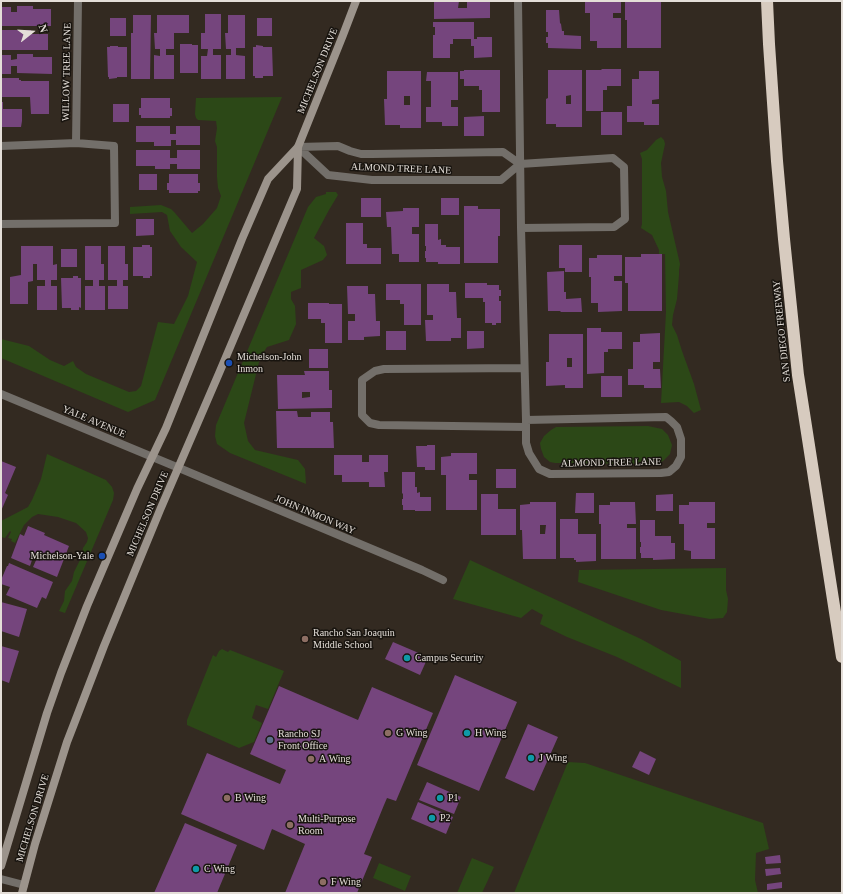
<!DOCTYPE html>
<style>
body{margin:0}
#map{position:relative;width:843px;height:894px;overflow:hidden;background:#332a21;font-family:"Times New Roman",serif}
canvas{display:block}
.frame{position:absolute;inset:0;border:2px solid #e4ded8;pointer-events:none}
.north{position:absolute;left:12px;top:12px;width:40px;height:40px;-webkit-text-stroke:3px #18140f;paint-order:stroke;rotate:73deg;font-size:11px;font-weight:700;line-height:16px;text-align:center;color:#e4ded8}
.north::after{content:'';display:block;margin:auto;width:14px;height:18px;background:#e4ded8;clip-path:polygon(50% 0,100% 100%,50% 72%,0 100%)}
</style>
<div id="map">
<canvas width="843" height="894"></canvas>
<div class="frame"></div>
<div class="north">N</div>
</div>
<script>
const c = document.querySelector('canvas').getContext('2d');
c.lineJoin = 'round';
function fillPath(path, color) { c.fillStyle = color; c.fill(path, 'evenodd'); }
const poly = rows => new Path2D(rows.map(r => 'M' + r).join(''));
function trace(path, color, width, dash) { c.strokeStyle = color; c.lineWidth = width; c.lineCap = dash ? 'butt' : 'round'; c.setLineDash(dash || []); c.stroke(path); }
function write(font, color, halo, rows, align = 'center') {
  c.font = font + ' "Times New Roman",serif'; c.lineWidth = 3; c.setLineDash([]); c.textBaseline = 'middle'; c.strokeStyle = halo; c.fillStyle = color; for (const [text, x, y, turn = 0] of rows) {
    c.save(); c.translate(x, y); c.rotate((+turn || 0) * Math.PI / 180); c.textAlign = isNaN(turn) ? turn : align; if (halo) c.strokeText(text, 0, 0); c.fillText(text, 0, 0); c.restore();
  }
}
fillPath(poly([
 [282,97,155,400,128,412,1,358,1,339,29,346,50,360,64,366,73,361,76,367,86,374,129,392,136,391,141,386,158,322,174,324,188,296,197,262,181,247,170,231,167,215,162,212,130,214,130,207,161,205,171,209,175,213,192,233,203,224,217,208,221,196,218,188,217,177,217,147,215,141,217,128,216,121,198,120,196,118,195,114,196,98],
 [661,137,664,140,665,144,661,163,662,177,666,191,668,212,680,264,679,270,679,275,677,299,673,315,672,325,677,335,682,351,694,384,701,410,694,413,687,406,679,402,661,403,666,312,665,254,659,254,659,250,652,235,641,228,642,224,642,159,640,153,647,150,656,140],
 [326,192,336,192,338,195,329,210,314,238,324,246,327,255,323,260,301,270,301,288,291,292,291,299,295,306,296,324,289,340,267,347,260,358,244,423,248,441,255,450,298,460,305,469,306,484,230,453,217,444,215,436,216,425,308,207,316,197,326,194],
 [648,426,662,429,668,435,672,445,670,454,663,461,656,464,555,463,550,462,544,457,541,449,540,443,544,436,551,430,556,427],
 [47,454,106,480,112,487,114,493,113,500,65,613,59,611,64,601,65,591,72,581,74,572,81,558,83,548,87,542,88,538,86,532,76,523,58,517,38,514,32,517,24,525,15,543,11,541,12,539,8,538,11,532,10,531,5,538,1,537,1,521,28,507,32,500,41,479],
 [470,560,641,639,681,661,681,688,617,657,567,637,540,624,543,615,532,609,521,618,453,599],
 [726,568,726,590,728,599,727,612,723,618,710,619,661,610,578,582,579,570],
 [222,649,228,652,230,650,284,671,268,709,256,705,252,718,262,723,254,742,239,748,187,725,187,720,213,655,216,657,219,651],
 [568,762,585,763,763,823,769,849,756,853,755,880,758,893,514,893],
 [472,858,494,867,482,893,457,893],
 [379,863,411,876,405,891,373,878]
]), '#2c4817');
fillPath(poly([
 [434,1,459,1,458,8,467,8,467,1,490,1,490,18,434,19],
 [585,1,621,1,621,13,613,13,613,18,621,18,621,48,597,48,597,41,590,41,590,13,585,13],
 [625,1,661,1,661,48,627,48,627,20,625,20],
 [17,6,33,6,33,9,51,9,51,26,1,26,1,7,11,7,11,12,17,12],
 [546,10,559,10,560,23,561,24,562,31,564,31,564,35,581,36,581,49,548,48,548,43,546,43,546,37,548,37,548,32,546,32],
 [205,14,221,14,221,49,213,49,213,55,221,55,221,79,201,79,201,56,207,56,208,49,201,49,201,33,205,33],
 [133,15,151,15,150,79,131,79,131,33,133,33],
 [157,15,189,15,189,33,174,33,174,49,166,49,166,55,174,55,174,79,154,79,154,55,160,56,160,49,155,49,154,33,157,33],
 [228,15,245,15,245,48,236,48,236,55,245,56,245,79,226,79,226,55,231,55,231,49,226,49,225,33,228,33],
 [110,18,126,18,126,36,110,36],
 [257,18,272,18,272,36,257,36],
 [433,22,474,22,474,39,477,39,477,37,492,37,492,57,474,58,474,46,471,46,471,39,453,39,453,44,450,44,450,58,433,58,433,35,435,35,435,27,433,27],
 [1,30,31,30,31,34,48,34,48,50,1,50],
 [180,44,192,44,192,45,198,45,198,73,180,73],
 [256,45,263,46,263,47,272,47,273,76,263,76,263,78,255,78,255,76,253,76,253,47,256,47],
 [110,46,118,46,118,47,127,47,127,77,117,77,117,78,109,79,109,77,108,77,107,47,110,47],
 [17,54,33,54,33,57,52,57,52,74,17,73,17,66,11,66,11,74,1,74,1,55,11,55,11,60,17,59],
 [602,69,621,69,621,86,607,86,607,90,603,90,603,111,586,111,586,70,601,70],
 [464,70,500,70,500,112,482,112,482,90,479,90,479,86,464,86,464,79,460,79,460,71,464,71],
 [548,70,582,70,582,127,556,127,556,124,546,124,546,99,548,98],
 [571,95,571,104,566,104,566,96],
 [387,71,421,71,421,128,400,128,400,125,385,125,384,99,387,99],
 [404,96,410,96,410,105,404,105],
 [639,71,659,71,659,99,652,100,652,104,659,104,659,125,644,125,644,122,627,122,627,106,632,106,632,79,639,79],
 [427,72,458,72,458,100,451,100,451,107,458,107,458,126,442,126,442,122,426,122,426,107,431,107,431,81,426,81],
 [1,78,19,78,19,80,21,80,21,81,49,81,49,114,31,114,30,97,1,97],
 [141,98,170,98,170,108,172,108,172,116,170,116,170,118,141,118,141,115,139,115,139,108,141,108],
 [1,102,3,102,3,109,22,109,22,121,21,127,1,127],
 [113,104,129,104,129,122,113,122],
 [601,112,622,112,622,135,601,135],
 [484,116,484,136,464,136,464,117],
 [136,126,170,126,170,134,176,134,176,126,200,126,200,145,176,145,176,140,171,140,171,146,154,146,154,142,136,142],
 [136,150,170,150,170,158,177,158,177,150,200,150,200,169,177,169,177,164,170,164,170,169,155,169,155,166,136,166],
 [139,174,157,174,157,190,139,190],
 [169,174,198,174,198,183,200,183,200,191,198,191,198,193,169,193,169,190,167,190,167,183,169,183],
 [361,198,381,198,381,217,361,217],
 [441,198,459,198,459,215,441,215],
 [464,206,478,206,478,209,500,209,500,236,498,236,498,263,464,263],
 [403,208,419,208,419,227,412,227,412,234,419,234,419,262,399,262,399,254,392,254,391,227,387,227,386,212,403,211],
 [136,219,154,219,154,235,136,236],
 [346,223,363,223,363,244,367,244,367,248,381,248,381,264,346,264],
 [425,224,438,224,438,240,441,239,441,245,446,245,446,247,460,247,460,264,438,264,438,262,426,262,426,258,425,258,425,251,426,251,426,246,425,246],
 [142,245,150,245,150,247,152,247,152,276,150,276,150,278,143,278,143,276,133,276,133,247,142,247],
 [559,245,582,245,582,272,565,272,565,268,559,268],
 [21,246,53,246,53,265,57,264,57,280,51,280,51,286,57,286,57,310,37,310,37,286,45,286,45,280,37,280,37,264,33,264,33,281,28,282,28,304,10,304,10,277,21,275],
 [85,246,101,246,101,264,104,264,104,280,99,280,99,286,105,286,105,310,85,310,85,286,93,286,93,280,85,280],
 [108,246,125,246,125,264,128,264,128,280,123,280,123,286,128,286,128,309,108,309,108,286,117,286,117,280,108,280],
 [61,249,77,249,77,267,61,267],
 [641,254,662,254,662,311,628,311,628,283,625,283,625,257,641,257],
 [597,255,622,255,622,276,614,276,614,281,622,281,622,311,598,312,598,303,591,303,591,277,589,277,589,258,597,258],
 [564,271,564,292,566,292,566,299,581,298,582,312,561,312,560,311,548,311,547,272],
 [73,276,78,276,78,278,81,278,81,308,79,307,79,310,71,310,71,308,62,308,61,278,73,278],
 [465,283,487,283,487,285,499,285,499,290,501,290,501,296,499,296,499,301,501,301,501,323,496,323,496,325,492,325,492,323,485,323,485,302,483,302,483,298,465,298],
 [386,284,421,284,421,325,404,325,404,304,400,304,400,300,386,300],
 [427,284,449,284,449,292,456,292,457,318,461,318,461,338,451,338,451,341,426,341,425,320,433,320,433,315,427,315],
 [347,286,368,286,368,294,375,294,376,321,380,321,380,336,364,337,364,340,348,340,348,321,355,321,355,314,348,314],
 [308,303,329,303,329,304,342,304,342,343,325,343,325,323,321,323,321,319,308,319],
 [587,328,601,328,601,332,622,332,622,349,608,349,608,352,604,352,604,373,587,374],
 [386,331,406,331,406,350,386,350],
 [467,331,484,331,484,348,467,349],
 [660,333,660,362,653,362,653,369,660,369,661,388,644,388,644,385,628,385,628,369,633,369,633,342,640,342,640,334],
 [549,334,583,334,583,388,565,388,565,385,546,386,546,362,549,362],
 [567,358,572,358,572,367,567,367],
 [309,349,328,349,328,368,309,368],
 [304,371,329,371,329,390,332,390,332,408,278,409,277,375,305,375],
 [302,392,310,392,310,397,302,398],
 [601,376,622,376,622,397,601,397],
 [276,411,297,411,298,417,311,417,311,412,330,412,330,422,333,422,334,448,277,448],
 [427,445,435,445,435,470,425,470,425,467,417,467,416,446,427,446],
 [451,453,477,453,477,474,469,474,469,480,477,480,477,510,446,510,446,475,441,475,441,457,451,456],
 [334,455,362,455,362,462,369,462,369,455,388,455,388,472,384,472,385,487,369,487,369,482,342,482,342,475,334,475],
 [1,461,16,467,5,493,8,495,1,511],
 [496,469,516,469,516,488,496,488],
 [402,472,415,472,415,487,417,487,417,493,420,492,420,497,431,497,431,511,415,511,415,510,403,510,403,505,402,505,402,499,403,499,403,493,402,494],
 [576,493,594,493,594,513,575,513],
 [481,494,498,494,498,509,516,509,516,535,481,535],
 [673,494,673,511,656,511,656,495],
 [530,502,556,502,556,559,523,559,522,530,520,530,520,505,530,504],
 [540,525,546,525,545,534,540,534],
 [610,502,635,502,636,524,627,524,627,528,636,528,636,559,601,559,601,524,599,524,599,505,610,505],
 [689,502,715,502,715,523,707,523,707,528,715,528,715,559,691,559,691,551,684,550,684,524,679,524,679,505,689,505],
 [560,519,578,519,578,534,596,534,596,561,576,562,576,560,574,560,574,558,560,558],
 [640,520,655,520,655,536,671,536,671,543,675,543,675,559,653,560,653,558,641,558,641,553,640,553,640,547,641,547,641,542,640,542],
 [28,526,45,533,44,535,69,546,57,577,33,567,37,558,33,557,30,566,11,558,20,534,24,536],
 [9,563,53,582,46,599,42,597,37,608,6,595,10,587,1,584,2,580,1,580,7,566,8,566],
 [1,602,27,609,19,637,1,631],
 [393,642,428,657,420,675,385,659],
 [1,646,19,651,9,683,1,680],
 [455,675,517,702,479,791,417,765],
 [279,686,358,720,372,687,433,713,396,801,387,798,384,805,364,854,372,857,357,893,285,893,305,844,272,829,264,850,181,814,207,753,280,784,286,770,250,754],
 [528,724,558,737,534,791,505,778],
 [640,751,656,759,649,775,632,767],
 [427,782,461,797,454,814,419,800],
 [418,802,453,817,446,834,411,819],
 [185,823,237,845,217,893,154,893],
 [780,855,781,863,766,864,765,857],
 [780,868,781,874,766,876,765,869],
 [782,882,782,888,767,890,767,884]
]), '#75457d');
trace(poly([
 [518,1,521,228,526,420,526,443,529,453,539,469,550,474,661,473,669,472,676,466,681,457,681,439,677,427,671,421,666,417,526,420],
 [76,143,78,1],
 [1,146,76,143,114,146,115,223,1,224],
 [298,147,328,175,372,180,501,180,520,164,613,158,624,167,625,219,614,227,521,228],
 [298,147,338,146,350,151,361,154,372,154,503,152,520,164],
 [524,368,384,369,375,371,362,380,362,415,370,423,379,425,526,427],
 [179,468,422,570,443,580]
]), '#736f6a', 8);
trace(poly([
 [1,394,179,468],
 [1,879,24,885]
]), '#736f6a', 8);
trace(poly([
 [1,866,47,713,61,673,87,606,137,489,166,428,242,239,268,179,298,147],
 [22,893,35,844,67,742,74,724,104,646,160,510,220,371,297,189,298,147,343,35,356,1]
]), '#9c948c', 8);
trace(poly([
 [767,1,769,44,777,161,784,239,798,375,842,657]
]), '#d7cbbf', 12);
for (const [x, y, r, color] of [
 [229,363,4,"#1a4fb4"],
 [102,556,4,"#1a4fb4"],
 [305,639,4,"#8d6e63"],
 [407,658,4,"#0f9aa8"],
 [388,733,4,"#8d6e63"],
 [467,733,4,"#0f9aa8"],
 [270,740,4,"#5c6f8a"],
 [531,758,4,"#0f9aa8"],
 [311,759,4,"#8d6e63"],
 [227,798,4,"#8d6e63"],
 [440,798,4,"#0f9aa8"],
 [432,818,4,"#0f9aa8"],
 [290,825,4,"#8d6e63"],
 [196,869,4,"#0f9aa8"],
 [323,882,4,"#8d6e63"]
]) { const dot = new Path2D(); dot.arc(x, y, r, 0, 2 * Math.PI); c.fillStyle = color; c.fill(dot); trace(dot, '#18140f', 1.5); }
write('10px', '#e4ded8', '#18140f', [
 ["MICHELSON DRIVE",318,71,-68],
 ["WILLOW TREE LANE",67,72,-89],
 ["ALMOND TREE LANE",401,169,2],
 ["SAN DIEGO FREEWAY",782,331,-96],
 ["YALE AVENUE",94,422,23],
 ["ALMOND TREE LANE",611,463,-1],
 ["MICHELSON DRIVE",148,514,-67],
 ["JOHN INMON WAY",315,515,23],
 ["MICHELSON DRIVE",33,818,-73]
]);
write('10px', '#e4ded8', '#18140f', [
 ["Michelson-John",237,357],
 ["Inmon",237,369],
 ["Michelson-Yale",94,556,"right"],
 ["Rancho San Joaquin",313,633],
 ["Middle School",313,645],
 ["Campus Security",415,658],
 ["G Wing",396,733],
 ["H Wing",475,733],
 ["Rancho SJ",278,734],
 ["Front Office",278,746],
 ["J Wing",539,758],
 ["A Wing",319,759],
 ["B Wing",235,798],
 ["P1",448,798],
 ["P2",440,818],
 ["Multi-Purpose",298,819],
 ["Room",298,831],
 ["C Wing",204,869],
 ["F Wing",331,882]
], 'left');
</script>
